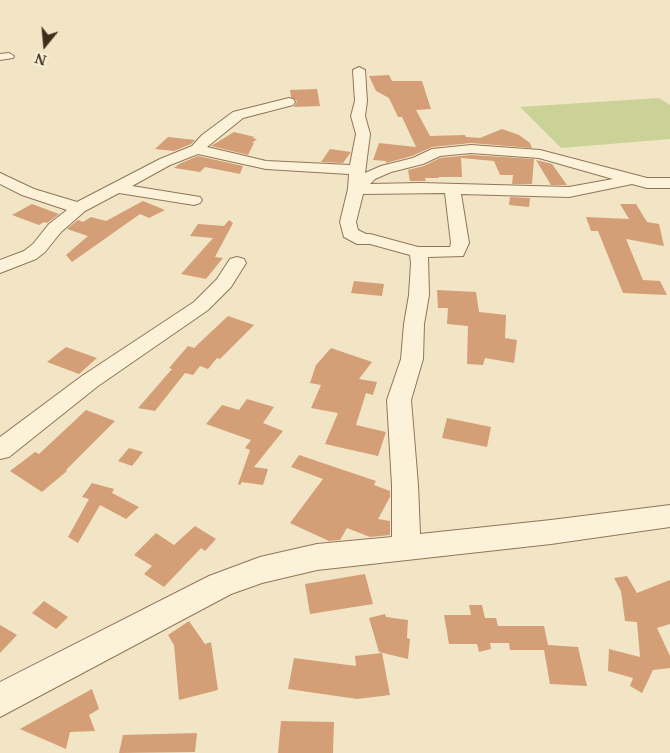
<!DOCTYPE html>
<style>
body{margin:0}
#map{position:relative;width:670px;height:753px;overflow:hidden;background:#f2e5c5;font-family:"Noto Serif",serif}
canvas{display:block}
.north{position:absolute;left:20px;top:20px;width:50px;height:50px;-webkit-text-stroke:4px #f9efd5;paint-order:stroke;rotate:197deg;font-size:14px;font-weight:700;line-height:20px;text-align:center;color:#3e2e1e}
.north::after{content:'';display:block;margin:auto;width:18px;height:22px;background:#3e2e1e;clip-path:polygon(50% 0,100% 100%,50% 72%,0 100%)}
</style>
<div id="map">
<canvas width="670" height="753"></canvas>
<div class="north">N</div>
</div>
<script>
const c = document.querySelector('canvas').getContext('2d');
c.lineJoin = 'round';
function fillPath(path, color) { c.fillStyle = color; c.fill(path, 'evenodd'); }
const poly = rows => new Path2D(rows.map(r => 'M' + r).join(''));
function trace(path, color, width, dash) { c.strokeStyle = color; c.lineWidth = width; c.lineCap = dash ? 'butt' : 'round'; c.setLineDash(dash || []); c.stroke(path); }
fillPath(poly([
 [659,98,670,105,670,139,561,148,520,107]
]), '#cbd297');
fillPath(poly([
 [389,75,392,81,422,81,431,109,416,110,430,136,465,135,466,137,480,138,502,129,519,135,530,143,532,148,471,143,432,147,412,156,386,163,386,161,373,160,379,143,416,147,402,117,398,117,389,98,376,91,369,76],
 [317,89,320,106,294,107,297,101,291,97,290,90],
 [234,132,255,137,252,138,257,139,252,143,254,143,248,155,211,146],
 [168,137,195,140,191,144,174,151,155,149],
 [330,149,351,152,343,163,321,162],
 [471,155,534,159,532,184,512,184,513,175,500,175,494,161,461,158,462,177,438,177,439,178,425,178,426,181,410,181,408,170,424,166,440,158],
 [198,156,243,166,240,174,205,167,200,172,174,168,179,164],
 [536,160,552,164,567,185,551,185],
 [510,197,530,198,529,207,509,205],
 [143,201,165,210,149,218,140,214,72,262,66,255,88,236,67,229,78,220,83,222,91,217,106,221],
 [32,204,59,214,47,223,44,222,39,225,12,215],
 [620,204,636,204,647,222,659,224,664,246,626,239,643,280,660,281,667,295,623,293,598,231,591,231,586,217,629,219],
 [229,220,233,223,215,257,223,258,206,279,181,274,213,238,190,236,198,224,224,226],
 [354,281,384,284,382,296,351,293],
 [437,290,476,292,479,312,506,315,505,338,517,340,514,363,485,358,483,365,467,364,468,326,447,324,448,308,438,308],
 [228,316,254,325,220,359,217,358,208,369,200,366,193,375,185,373,155,411,138,408,172,369,169,368,188,346,194,348],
 [66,347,97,358,79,374,47,362],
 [331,348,372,362,359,379,377,382,373,395,366,393,356,425,386,432,378,456,325,444,338,413,311,408,321,385,310,383,316,365],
 [247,399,274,407,263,423,283,431,254,467,268,469,263,485,242,482,240,485,238,484,250,450,245,448,251,440,206,424,222,405,239,410],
 [86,410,115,421,66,470,67,471,42,492,10,471,35,452,39,454],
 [447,418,491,427,487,447,442,438],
 [129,448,143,452,132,466,118,461],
 [299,455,376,481,374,485,390,491,390,497,378,519,390,521,390,535,370,537,347,528,340,540,329,541,290,523,323,479,291,467],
 [92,483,114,489,112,493,139,507,126,519,100,505,78,543,68,537,89,499,82,497],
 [195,526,216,539,205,551,201,548,164,587,144,574,152,566,134,555,156,533,174,545],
 [365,574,373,604,310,614,305,584],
 [627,576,637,593,670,580,670,624,657,628,670,656,670,668,653,670,642,693,630,686,633,678,608,671,609,649,640,657,637,622,625,621,621,591,614,578],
 [44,601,68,617,56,629,32,613],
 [469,605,482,605,485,618,496,618,498,626,544,626,548,645,578,647,587,686,550,684,544,650,510,650,509,643,490,643,491,649,479,652,477,644,449,644,444,615,471,615],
 [385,614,386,617,408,620,407,638,410,639,408,659,379,652,369,618],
 [189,621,205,644,211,642,218,690,179,700,174,645,168,635],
 [0,625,17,635,0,653],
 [382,653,390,695,357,699,288,689,294,658,356,666,355,656],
 [92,689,99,709,89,715,95,731,70,732,66,749,20,729],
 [281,721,334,722,333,753,278,753],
 [197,733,195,752,119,753,123,735]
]), '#d49e77');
const minor = poly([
 [9,53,14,56,13,58,0,60,0,54,9,53],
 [359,67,365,70,367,101,365,116,370,134,365,173,381,166,413,158,432,149,471,145,540,150,647,178,670,178,670,188,647,188,632,184,569,197,461,194,469,243,463,256,428,257,429,295,424,324,423,359,411,400,418,485,420,534,551,520,670,505,670,527,551,544,317,570,262,583,231,594,0,717,0,682,209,576,260,557,317,544,392,537,392,485,387,400,401,359,404,324,409,295,411,263,410,255,370,244,357,244,344,237,340,222,348,189,349,174,266,169,198,154,170,165,132,186,200,197,202,200,200,203,194,205,119,193,85,211,61,232,45,252,36,259,0,273,0,260,24,251,33,244,49,224,67,210,22,195,0,184,0,173,34,189,77,202,160,159,192,146,202,135,233,112,289,98,293,99,295,102,293,105,243,118,207,147,266,161,350,165,356,134,351,116,355,101,353,70,359,67],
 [471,153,539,158,613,179,569,187,421,183,370,184,375,179,391,172,423,164,440,156,471,153],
 [445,193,451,243,450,247,418,247,370,234,366,234,358,230,356,222,363,194,445,193],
 [237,257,244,259,246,263,231,287,208,310,98,386,9,457,0,459,0,437,82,376,194,302,217,279,230,259,237,257]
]);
trace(minor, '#907658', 2);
fillPath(minor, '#fcf2d9');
</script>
